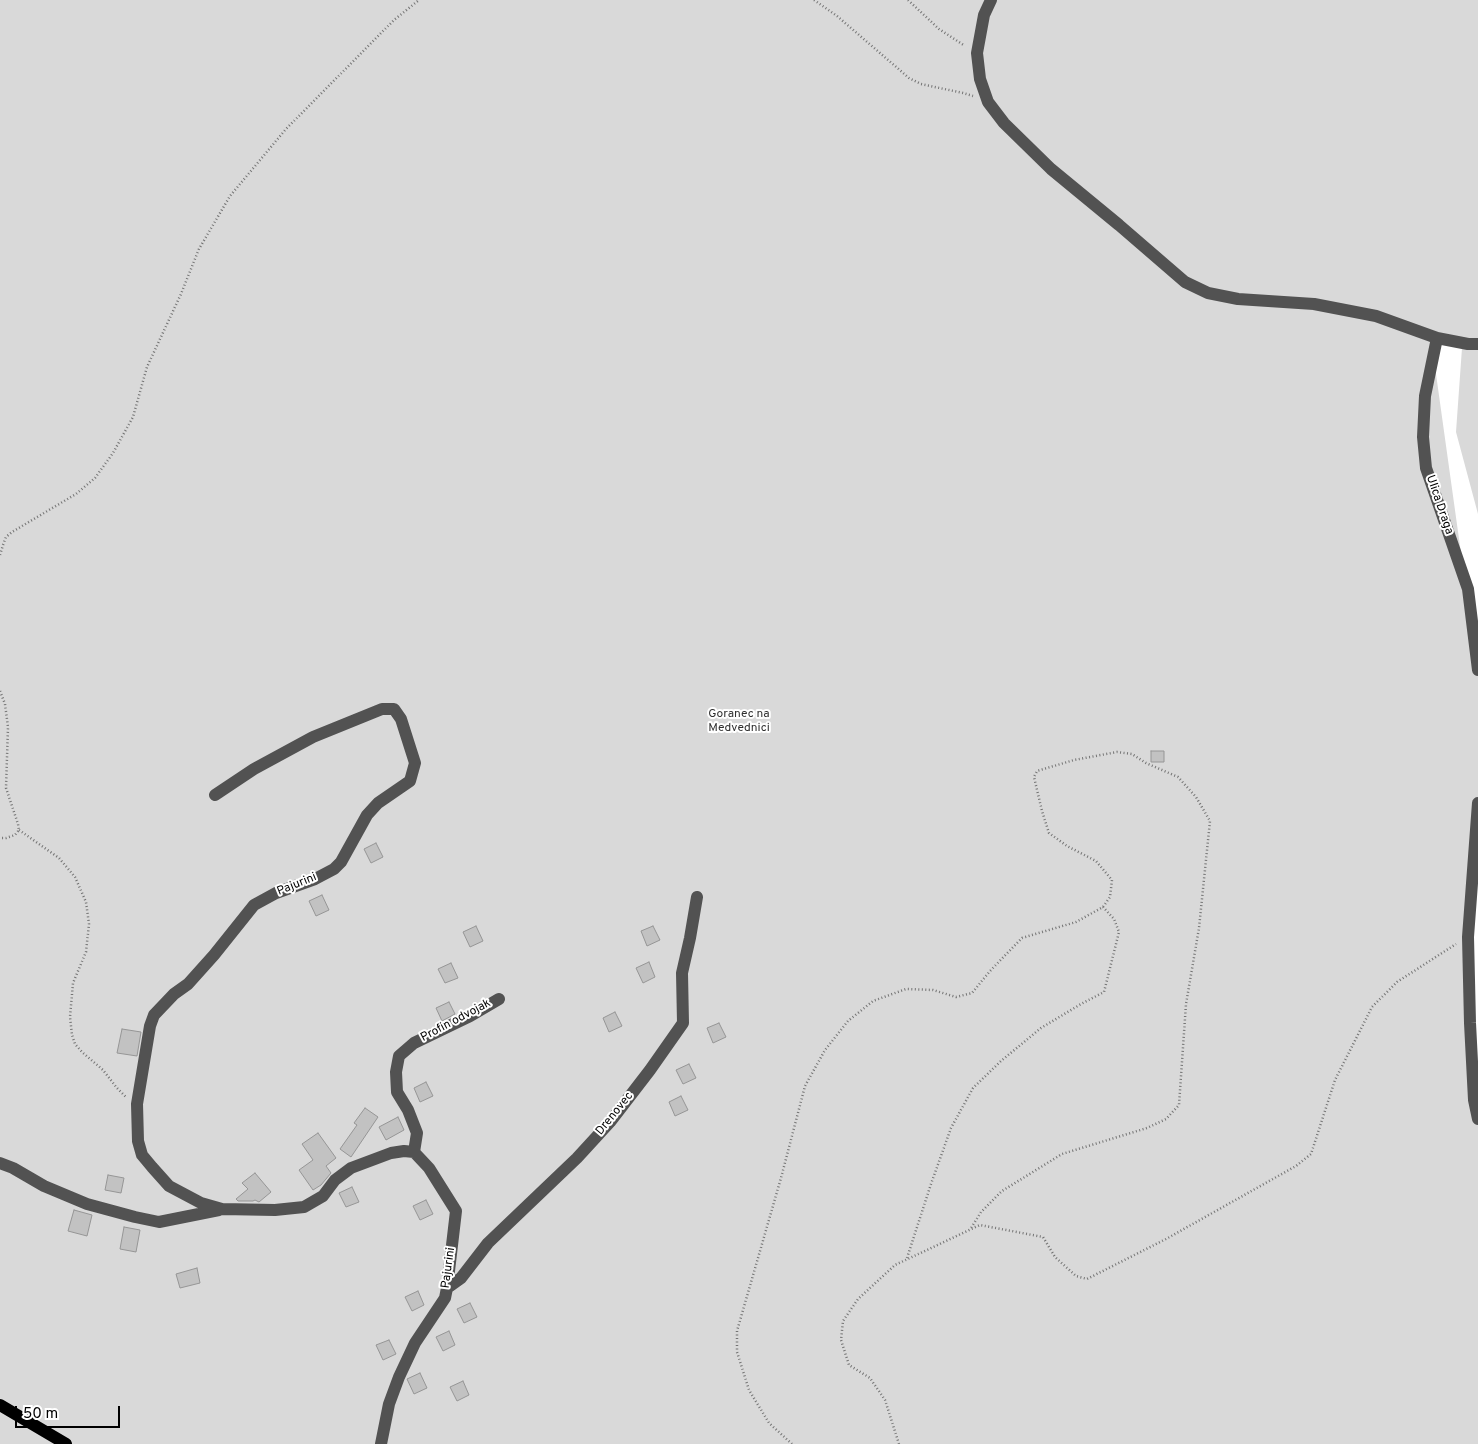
<!DOCTYPE html>
<style>
body{margin:0}
#map{position:relative;width:1478px;height:1444px;overflow:hidden;background:#fff;font-family:Overpass,sans-serif}
canvas{display:block}
.scale{position:absolute;left:15px;top:1406px;width:105px;height:22px;box-sizing:border-box;border:2px solid #000;border-top:0;padding-left:6px;font-size:15px;line-height:18px;white-space:nowrap;color:#000;-webkit-text-stroke:4px #fff;paint-order:stroke}
</style>
<div id="map">
<canvas width="1478" height="1444"></canvas>
<div class="scale">50 m</div>
</div>
<script>
const c = document.querySelector('canvas').getContext('2d');
c.lineJoin = 'round';
function fillPath(path, color) { c.fillStyle = color; c.fill(path, 'evenodd'); }
const poly = rows => new Path2D(rows.map(r => 'M' + r).join(''));
function trace(path, color, width, dash) { c.strokeStyle = color; c.lineWidth = width; c.lineCap = dash ? 'butt' : 'round'; c.setLineDash(dash || []); c.stroke(path); }
function write(font, color, halo, rows, align = 'center') {
  c.font = font + ' Overpass,sans-serif'; c.lineWidth = 4; c.setLineDash([]); c.textBaseline = 'middle'; c.strokeStyle = halo; c.fillStyle = color; for (const [text, x, y, turn = 0] of rows) {
    c.save(); c.translate(x, y); c.rotate((+turn || 0) * Math.PI / 180); c.textAlign = isNaN(turn) ? turn : align; if (halo) c.strokeText(text, 0, 0); c.fillText(text, 0, 0); c.restore();
  }
}
fillPath(poly([
 [0,0,1478,0,1478,514,1456,432,1462,348,1430,331,1478,675,1478,800,1463,946,1478,1079,1478,1444,0,1444]
]), '#d9d9d9');
const building = poly([
 [1151,751,1164,751,1164,762,1151,762,1151,751],
 [376,843,383,857,371,863,364,849,376,843],
 [322,895,329,910,316,916,309,901,322,895],
 [476,926,483,941,470,947,463,932,476,926],
 [653,926,660,940,647,946,641,931,653,926],
 [649,962,655,977,643,983,636,968,649,962],
 [451,963,458,978,445,983,438,969,451,963],
 [449,1002,455,1014,442,1021,436,1008,449,1002],
 [615,1012,622,1026,609,1032,603,1018,615,1012],
 [719,1023,726,1037,713,1043,707,1028,719,1023],
 [122,1029,141,1032,137,1056,117,1053,122,1029],
 [689,1064,696,1078,683,1084,676,1070,689,1064],
 [426,1082,433,1096,420,1102,414,1088,426,1082],
 [681,1096,688,1110,675,1116,669,1102,681,1096],
 [365,1108,378,1117,351,1157,340,1149,357,1125,354,1123,365,1108],
 [398,1117,404,1130,386,1140,379,1127,398,1117],
 [318,1133,336,1158,326,1166,331,1173,321,1185,313,1190,299,1170,313,1160,302,1144,318,1133],
 [255,1173,271,1192,259,1202,255,1200,253,1201,238,1201,236,1199,248,1189,242,1183,255,1173],
 [108,1175,124,1178,121,1193,105,1190,108,1175],
 [352,1187,359,1202,346,1207,339,1193,352,1187],
 [426,1200,433,1214,420,1220,413,1206,426,1200],
 [74,1210,92,1215,87,1236,68,1231,74,1210],
 [124,1227,140,1230,136,1252,120,1249,124,1227],
 [197,1268,200,1283,180,1288,176,1274,197,1268],
 [418,1291,424,1305,412,1311,405,1297,418,1291],
 [470,1303,477,1317,464,1323,457,1309,470,1303],
 [449,1331,455,1345,443,1351,436,1337,449,1331],
 [389,1340,396,1354,383,1360,376,1345,389,1340],
 [420,1373,427,1388,414,1394,407,1379,420,1373],
 [463,1381,469,1395,457,1401,450,1387,463,1381]
]);
fillPath(building, '#c2c2c2');
trace(building, '#969696', 1);
const major = poly([
 [0,1405,66,1444]
]);
trace(major, '#dbdbdb', 14);
trace(poly([
 [814,0,837,16,909,78,921,84,963,93,973,96],
 [908,0,939,29,965,46],
 [0,555,3,545,6,537,12,532,76,494,95,478,113,453,133,417,147,367,181,294,199,249,230,196,286,129,394,20,419,0],
 [0,691,5,704,8,727,6,788,18,824,19,830,15,835,6,838,0,838],
 [19,830,59,858,75,877,86,902,89,924,86,952,73,983,70,1017,72,1035,75,1044,82,1052,103,1070,117,1088,126,1097],
 [907,1258,931,1184,951,1128,973,1088,1001,1061,1041,1028,1081,1004,1104,992,1119,932,1114,919,1103,907],
 [792,1444,769,1423,749,1390,737,1352,737,1331,781,1178,805,1086,825,1050,848,1021,873,1001,906,989,933,990,956,997,972,993,990,971,1022,938,1076,922,1103,907,1110,897,1112,880,1096,861,1067,846,1049,833,1042,811,1034,777,1037,771,1074,760,1117,752,1132,754,1146,763,1178,777,1196,797,1210,821,1199,928,1186,1004,1179,1105,1166,1119,1147,1128,1062,1154,1002,1191,981,1212,970,1230],
 [899,1444,885,1400,870,1378,849,1365,841,1340,843,1321,858,1299,895,1265,980,1225,1043,1237,1055,1257,1076,1276,1087,1279,1166,1239,1296,1166,1311,1154,1335,1080,1372,1007,1397,982,1456,944]
]), '#747474', 2.5, [1, 2.5]);
trace(poly([
 [991,0,984,15,977,53,980,79,988,102,1004,123,1051,169,1119,225,1185,282,1208,293,1238,299,1314,304,1376,316,1437,338,1468,344,1478,344],
 [1437,338,1425,396,1423,437,1426,468,1468,589,1478,670],
 [215,795,254,769,313,737,382,709,394,709,401,719,415,763,410,781,378,803,367,815,341,862,334,869,315,879,276,893,254,905,214,955,188,984,174,994,154,1015,150,1026,137,1104,138,1141,142,1155,152,1167,169,1186,201,1203,222,1209,275,1210,304,1207,323,1196,335,1180,351,1168,391,1153,404,1151,414,1152,429,1168,456,1211,447,1288,445,1298,415,1343,399,1377,389,1404,381,1444],
 [1478,803,1468,937,1470,1023,1474,1100,1478,1119],
 [414,1152,417,1133,408,1110,397,1092,396,1072,399,1056,414,1043,470,1016,499,999],
 [0,1163,13,1168,44,1186,87,1204,135,1217,159,1222,219,1210],
 [447,1288,461,1278,488,1243,577,1158,610,1122,650,1070,683,1023,682,973,690,938,697,897]
]), '#525252', 12);
trace(major, '#000', 12);
write('12px', '#000', '#fff', [
 ["Ulica Draga",1439,505,71],
 ["Pajurini",297,885,-22],
 ["Profin odvojak",456,1021,-28],
 ["Drenovec",615,1114,-51],
 ["Pajurini",449,1268,-82]
]);
write('12px', '#303030', '#fff', [
 ["Goranec na",739,715],
 ["Medvednici",739,729]
]);
</script>
